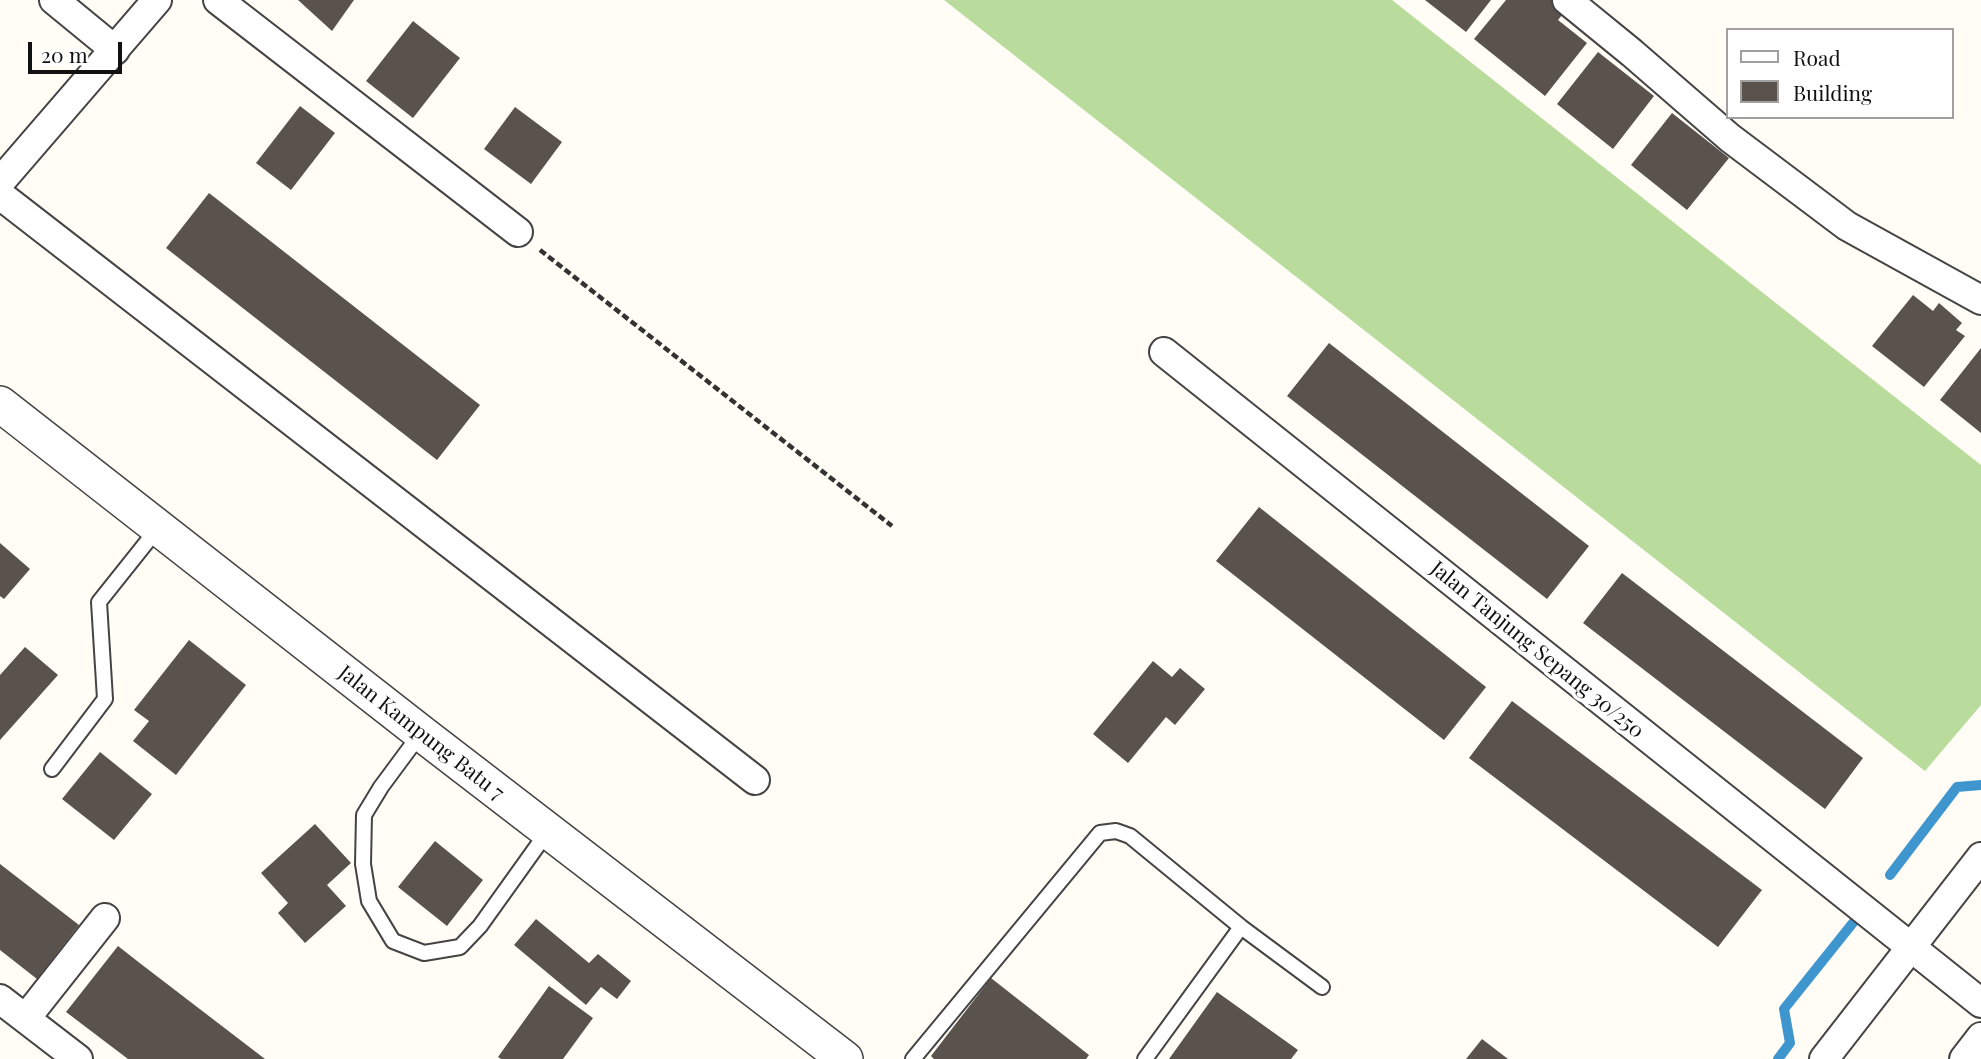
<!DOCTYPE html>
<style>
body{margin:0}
#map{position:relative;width:1981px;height:1059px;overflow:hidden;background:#fffdf5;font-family:"Playfair Display",serif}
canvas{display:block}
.legend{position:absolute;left:1726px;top:28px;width:228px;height:91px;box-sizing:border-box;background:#fff;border:2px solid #a0a0a0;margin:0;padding:9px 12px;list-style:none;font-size:21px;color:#111}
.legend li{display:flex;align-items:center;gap:14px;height:35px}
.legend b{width:35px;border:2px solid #a0a0a0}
.scale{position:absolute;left:28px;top:42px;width:94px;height:32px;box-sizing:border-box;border:4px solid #111;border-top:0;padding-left:9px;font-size:21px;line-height:24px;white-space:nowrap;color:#111;-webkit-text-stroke:5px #fff;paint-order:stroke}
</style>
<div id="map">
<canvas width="1981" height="1059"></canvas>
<ul class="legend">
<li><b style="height:9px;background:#fff"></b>Road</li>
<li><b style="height:19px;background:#5a524d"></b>Building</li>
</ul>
<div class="scale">20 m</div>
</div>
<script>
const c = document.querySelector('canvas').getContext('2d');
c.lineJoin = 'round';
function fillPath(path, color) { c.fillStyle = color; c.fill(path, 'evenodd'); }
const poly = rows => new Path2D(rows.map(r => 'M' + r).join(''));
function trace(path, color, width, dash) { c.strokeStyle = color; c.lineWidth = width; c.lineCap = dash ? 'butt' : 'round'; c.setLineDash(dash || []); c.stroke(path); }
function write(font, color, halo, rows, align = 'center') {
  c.font = font + ' "Playfair Display",serif'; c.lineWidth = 7; c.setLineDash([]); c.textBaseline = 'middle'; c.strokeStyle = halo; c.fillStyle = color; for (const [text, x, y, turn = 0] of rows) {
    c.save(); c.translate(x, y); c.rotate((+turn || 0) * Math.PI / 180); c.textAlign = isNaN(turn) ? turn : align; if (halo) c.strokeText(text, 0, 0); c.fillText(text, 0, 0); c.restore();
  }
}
fillPath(poly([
 [944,0,1392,0,1981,465,1981,705,1925,771]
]), '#b9dc9c');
trace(poly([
 [1890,875,1957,787,1981,785],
 [1778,1059,1790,1043,1784,1009,1856,919]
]), '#3f96cf', 10);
fillPath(poly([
 [298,0,354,0,332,31],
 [1425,0,1491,0,1466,32],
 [1506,0,1556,0,1567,9,1558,20,1587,43,1545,96,1474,39],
 [413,21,460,58,413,118,366,81],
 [1598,52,1654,96,1613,149,1557,104],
 [300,106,335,133,291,190,256,163],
 [515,107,562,142,531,184,484,149],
 [1672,113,1729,158,1687,210,1631,165],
 [209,193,480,405,437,460,166,248],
 [1913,295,1933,311,1939,303,1962,323,1956,330,1965,336,1924,387,1872,346],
 [1329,343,1589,546,1547,599,1287,396],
 [1981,348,1981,433,1940,400],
 [1259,507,1486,687,1444,740,1216,561],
 [0,543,30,569,4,599,0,596],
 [1622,573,1863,758,1825,809,1583,623],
 [189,640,246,685,176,775,133,741,149,721,134,710],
 [25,647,58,675,0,740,0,675],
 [1153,661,1172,677,1180,668,1205,689,1175,725,1166,717,1128,763,1093,734],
 [1512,701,1762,890,1718,947,1469,758],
 [100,752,152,794,114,840,62,799],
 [315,824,351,863,327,885,346,906,305,943,278,913,288,903,261,873],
 [435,841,483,880,447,926,398,887],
 [0,864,79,925,37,979,0,950],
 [536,919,589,963,598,954,631,981,617,999,601,987,586,1005,514,945],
 [118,946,141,964,265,1059,128,1059,66,1012],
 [991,978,1089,1055,1086,1059,934,1059,931,1056],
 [549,986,593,1018,563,1059,501,1059,498,1057],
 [1217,992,1298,1050,1291,1059,1169,1059],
 [1482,1039,1508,1059,1466,1059]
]), '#5a524d');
const service = poly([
 [421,733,381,787,364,815,363,864,369,901,393,941,424,953,460,947,480,926,548,831],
 [52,769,105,699,99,602,158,528],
 [913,1059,1100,833,1116,831,1130,836,1241,927],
 [1145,1059,1241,927,1322,987]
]);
const minor = poly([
 [54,0,115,50],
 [218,0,518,232],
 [1567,0,1632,53,1730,138,1847,226,1981,300],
 [0,182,157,0],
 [0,195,755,780],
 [1164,352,1981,1003],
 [0,999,78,1059],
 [26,1018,105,918],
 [1824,1059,1981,857],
 [1964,1059,1981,1037]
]);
const tertiary = poly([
 [0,404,421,733,845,1059]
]);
trace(service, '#444', 18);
trace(minor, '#444', 32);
trace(tertiary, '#444', 38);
trace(poly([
 [540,250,892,526]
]), '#333', 4.5, [7, 3.5]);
trace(service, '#fff', 14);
trace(minor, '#fff', 28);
trace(tertiary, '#fff', 35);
write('21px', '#111', '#fff', [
 ["Jalan Tanjung Sepang 30/250",1537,650,39],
 ["Jalan Kampung Batu 7",421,733,38]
]);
</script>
